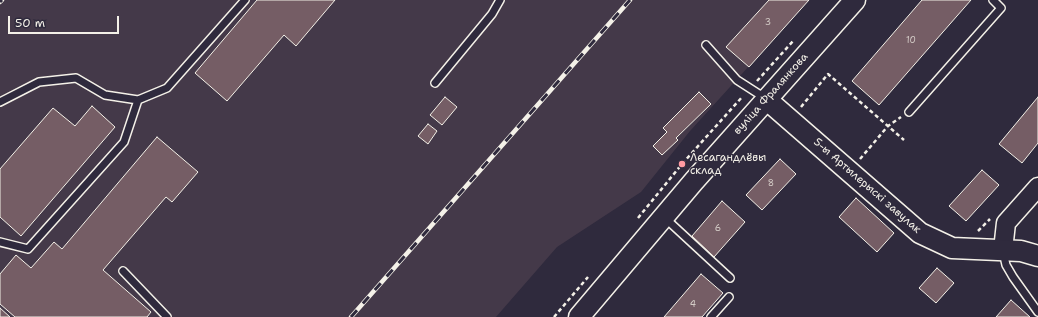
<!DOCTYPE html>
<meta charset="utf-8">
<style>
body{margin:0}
#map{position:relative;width:1038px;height:317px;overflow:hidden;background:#2f2a3d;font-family:"Shantell Sans",sans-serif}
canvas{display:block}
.scale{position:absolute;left:8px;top:16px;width:111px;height:18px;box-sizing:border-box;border:2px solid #f4f1e8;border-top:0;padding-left:5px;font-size:12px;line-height:14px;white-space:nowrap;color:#f4f1e8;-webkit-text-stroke:3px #2f2a3d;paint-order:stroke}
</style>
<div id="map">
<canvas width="1038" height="317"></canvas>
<div class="scale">50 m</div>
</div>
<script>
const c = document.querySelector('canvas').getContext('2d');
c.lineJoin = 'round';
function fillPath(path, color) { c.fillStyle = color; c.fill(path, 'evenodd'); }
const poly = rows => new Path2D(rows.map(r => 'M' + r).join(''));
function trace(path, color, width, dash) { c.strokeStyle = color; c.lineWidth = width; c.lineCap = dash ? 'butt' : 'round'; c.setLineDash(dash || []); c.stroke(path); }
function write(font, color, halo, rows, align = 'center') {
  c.font = font + ' "Shantell Sans",sans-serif'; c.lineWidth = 3; c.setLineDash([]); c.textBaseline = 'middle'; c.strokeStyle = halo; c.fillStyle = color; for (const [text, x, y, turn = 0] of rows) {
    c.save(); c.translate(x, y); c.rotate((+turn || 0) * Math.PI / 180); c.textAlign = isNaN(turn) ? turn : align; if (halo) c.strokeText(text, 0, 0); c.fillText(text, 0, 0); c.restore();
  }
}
fillPath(poly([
 [0,0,809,0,690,131,641,192,557,247,496,317,0,317]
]), '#443949');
const building = poly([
 [257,0,335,0,296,46,284,35,227,101,195,73,257,0],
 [769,0,809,0,749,67,726,47,769,0],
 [922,0,971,0,879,105,852,81,922,0],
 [699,92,711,104,676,138,678,140,662,155,653,146,667,132,663,128,699,92],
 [445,97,457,107,442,125,430,115,445,97],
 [1038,97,1038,143,1022,163,999,144,1038,97],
 [92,106,115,127,21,236,0,217,0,169,53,108,75,126,92,106],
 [428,124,437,131,428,144,418,136,428,124],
 [157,137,198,172,172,202,166,197,103,270,151,312,147,317,15,317,0,304,0,274,16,255,31,268,54,242,62,249,157,137],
 [780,159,796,174,762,210,746,195,780,159],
 [982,170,999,185,966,221,949,206,982,170],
 [856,198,894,233,877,252,839,217,856,198],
 [722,201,745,222,714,257,692,236,722,201],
 [937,268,954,283,936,303,919,288,937,268],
 [701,274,723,293,702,317,664,317,701,274],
 [1011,300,1030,317,996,317,1011,300],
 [0,308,10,317,0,317,0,308]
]);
fillPath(building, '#755d65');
trace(building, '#f4f1e8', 1);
const service = poly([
 [706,45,737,80,765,98],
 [435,83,492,14,500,0],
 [0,102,39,82,76,78,105,95,138,100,167,88,245,0],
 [909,112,1001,8,993,0],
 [665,218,730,278],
 [0,242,28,249,124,142,138,100],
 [1003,252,1006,265,1013,277,1038,312],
 [123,271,167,317],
 [711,317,729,297]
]);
const tertiary = poly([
 [1003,250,1006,223,1038,187]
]);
const secondary = poly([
 [766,99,920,233,952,248,1021,251,1038,256],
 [579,317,694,181,855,0]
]);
trace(service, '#f4f1e8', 10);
trace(tertiary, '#f4f1e8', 21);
trace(secondary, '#f4f1e8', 23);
trace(poly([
 [757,81,794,40],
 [801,107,828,74,904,140],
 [860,159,888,126,901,117],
 [638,218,682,164,743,96],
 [978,231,990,219],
 [554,317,588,277]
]), '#f4f1e8', 2.5, [4, 3]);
trace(service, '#2f2a3d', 7);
trace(tertiary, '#2f2a3d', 18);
trace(secondary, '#2f2a3d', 20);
const rail = poly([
 [0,2,2,0],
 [351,317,630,0]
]);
trace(rail, '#f4f1e8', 4.5);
trace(rail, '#2f2a3d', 3, [9]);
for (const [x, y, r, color] of [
 [682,164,4,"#ff9aa2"]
]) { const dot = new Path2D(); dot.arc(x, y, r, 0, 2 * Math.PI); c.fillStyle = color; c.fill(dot); trace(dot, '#2f2a3d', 1.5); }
write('9px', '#d4ccc7', null, [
 ["3",768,23],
 ["10",911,41],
 ["8",771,184],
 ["6",718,229],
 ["4",693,305]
]);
write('11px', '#f4f1e8', '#2f2a3d', [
 ["вуліца Фралянкова",771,94,-48],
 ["5-ы Артылерыскі завулак",867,186,41]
]);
write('11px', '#f4f1e8', '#2f2a3d', [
 ["Лесагандлёвы",690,158],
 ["склад",690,171]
], 'left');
</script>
